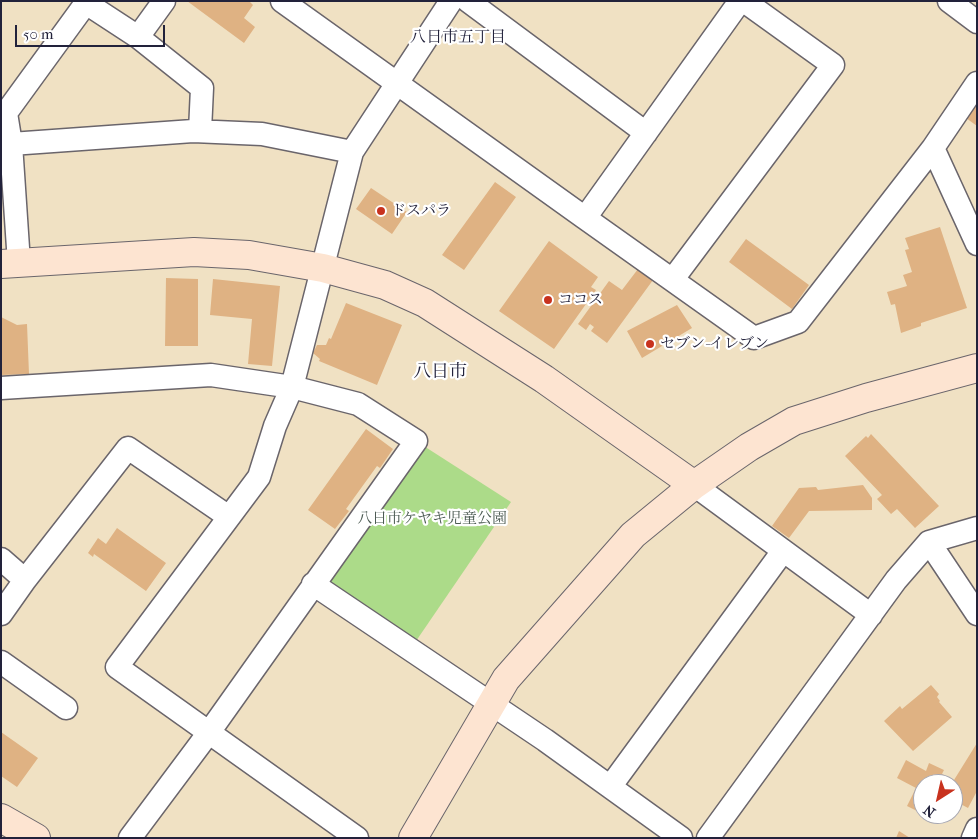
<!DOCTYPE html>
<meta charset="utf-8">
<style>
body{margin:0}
#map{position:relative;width:978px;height:839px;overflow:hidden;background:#f0e1c3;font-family:"IM FELL French Canon",serif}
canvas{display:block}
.frame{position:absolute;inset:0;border:2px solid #22223b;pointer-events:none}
.north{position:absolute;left:913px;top:774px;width:50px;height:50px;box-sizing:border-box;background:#fff;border:1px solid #a7a7b1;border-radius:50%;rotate:215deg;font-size:14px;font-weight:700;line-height:20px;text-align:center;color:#22223b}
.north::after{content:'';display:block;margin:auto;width:18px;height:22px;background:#c8321e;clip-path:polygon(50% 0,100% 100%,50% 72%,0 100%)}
.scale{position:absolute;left:15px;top:25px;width:150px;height:22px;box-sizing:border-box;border:2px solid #22223b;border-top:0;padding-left:6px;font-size:15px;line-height:18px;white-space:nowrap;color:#22223b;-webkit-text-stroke:4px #fff;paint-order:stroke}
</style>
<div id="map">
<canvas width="978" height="839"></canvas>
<div class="frame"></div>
<div class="north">N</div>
<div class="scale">50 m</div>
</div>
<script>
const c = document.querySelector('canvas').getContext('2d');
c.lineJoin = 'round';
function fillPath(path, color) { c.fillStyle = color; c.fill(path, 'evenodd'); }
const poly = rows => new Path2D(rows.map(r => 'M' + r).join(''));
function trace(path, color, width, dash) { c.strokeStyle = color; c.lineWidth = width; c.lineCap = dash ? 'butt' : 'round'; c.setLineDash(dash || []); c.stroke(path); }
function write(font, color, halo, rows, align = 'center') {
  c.font = font + ' "IM FELL French Canon","Noto Serif JP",serif'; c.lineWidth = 4.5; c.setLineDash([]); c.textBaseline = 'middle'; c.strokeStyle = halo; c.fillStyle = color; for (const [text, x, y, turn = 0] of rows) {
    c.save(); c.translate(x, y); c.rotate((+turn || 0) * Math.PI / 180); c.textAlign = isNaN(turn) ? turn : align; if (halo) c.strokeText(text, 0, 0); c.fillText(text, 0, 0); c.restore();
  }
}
fillPath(poly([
 [416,441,511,502,414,644,324,581]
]), '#acdb89');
fillPath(poly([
 [187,1,249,1,253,5,244,18,255,27,244,43],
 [977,103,977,126,966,118],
 [495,182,516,197,464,270,442,255],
 [371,188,407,212,392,234,356,209],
 [940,227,967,308,921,323,921,326,901,333,895,304,891,305,887,292,907,286,903,275,912,272,905,250,909,249,905,238],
 [746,239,809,285,792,309,729,262],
 [549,241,598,277,591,287,596,290,554,349,499,311],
 [638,269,653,280,607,343,591,331,594,327,590,324,586,330,578,324,609,281,622,290],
 [166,278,198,279,198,346,165,346],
 [213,279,280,286,272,366,248,364,252,319,210,315],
 [346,303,402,325,377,385,319,361,320,359,313,353,317,345,326,345,329,338,331,339],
 [677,305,692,328,642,358,627,331],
 [1,317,17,325,27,324,29,374,1,375],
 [366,429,393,449,380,468,377,466,346,509,349,511,335,529,308,510],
 [871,434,939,506,915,528,897,509,891,514,877,499,882,495,845,456,866,436,868,438],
 [863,485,872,498,872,510,809,511,789,538,772,526,799,488,816,487,818,490],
 [117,528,166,563,146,591,94,554,93,557,88,553,98,538,106,544],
 [931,685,939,694,937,697,940,701,939,702,952,717,913,751,884,721,900,706,902,709],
 [1,732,38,758,17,787,1,776],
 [977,743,977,791,968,808,953,800,953,784,923,784,923,814,907,806,916,788,897,778,906,760,926,771,929,763,944,770,942,774,954,780],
 [923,814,942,814,938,821],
 [899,831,910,838,896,838]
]), '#dfb283');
const street = poly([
 [282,1,585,218],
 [468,1,646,133],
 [740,1,585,218,754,338,798,322,933,148],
 [949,1,977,22],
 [138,37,202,88,200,131],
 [977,83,933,148,977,244],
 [11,144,6,113,86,3,138,37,164,1],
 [352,152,451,1],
 [19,263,11,144,193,131,262,134,352,152,292,387,275,426,259,477,117,667,357,838],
 [673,279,833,65,744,1],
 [1,388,211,375,292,387,358,404,416,441,210,731,130,838],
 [694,485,871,615],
 [929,542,977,614],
 [1,559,25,580,1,614],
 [25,580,128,448,229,517],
 [313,584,545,740,681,838],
 [1,662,66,708],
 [610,787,783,551],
 [708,838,896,580,929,542,977,528],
 [973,838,977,829]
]);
const secondary = poly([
 [1,264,194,252,249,255,323,268,385,285,425,303,544,379,694,485],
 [1,818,36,838],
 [413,838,506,679,633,535,694,485,749,447,794,421,866,398,977,368]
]);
trace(street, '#6a656b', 25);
trace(secondary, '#6a656b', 30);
trace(street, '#fff', 22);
trace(secondary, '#fde4d1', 28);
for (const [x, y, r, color] of [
 [381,211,5,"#c8321e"],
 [548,300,5,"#c8321e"],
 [650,344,5,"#c8321e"]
]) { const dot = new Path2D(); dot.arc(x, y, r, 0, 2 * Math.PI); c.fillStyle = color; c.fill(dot); trace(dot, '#fff', 2); }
write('15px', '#22223b', '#fff', [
 ["ドスパラ",391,211],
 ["ココス",558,300],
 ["セブン-イレブン",660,344]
], 'left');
write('15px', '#4b5a52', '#fff', [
 ["八日市ケヤキ児童公園",432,519]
]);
write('16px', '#22223b', '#fff', [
 ["八日市五丁目",458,38]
]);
write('18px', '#22223b', '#fff', [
 ["八日市",440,373]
]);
</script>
